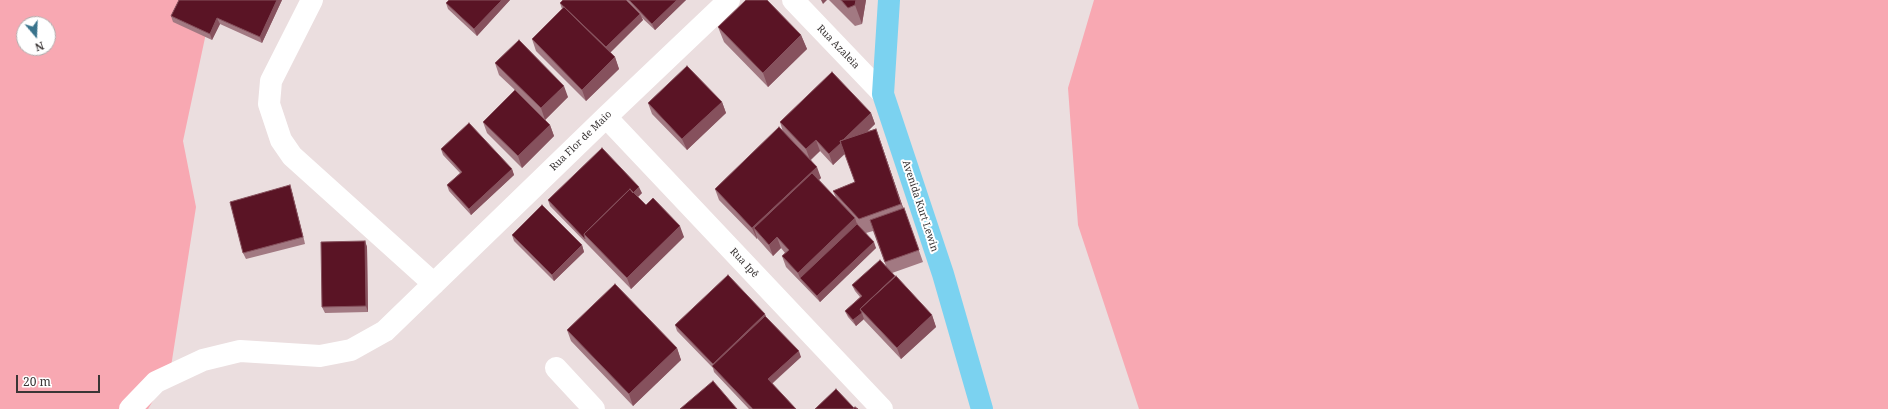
<!DOCTYPE html>
<meta charset="utf-8">
<style>
body{margin:0}
#map{position:relative;width:1888px;height:409px;overflow:hidden;background:#ebdedf;font-family:"Noto Serif",serif}
canvas{display:block}
.north{position:absolute;left:16px;top:16px;width:40px;height:40px;box-sizing:border-box;background:#fff;border:1px solid #b0aeae;border-radius:50%;rotate:161deg;font-size:11px;font-weight:700;line-height:16px;text-align:center;color:#3a3535}
.north::after{content:'';display:block;margin:auto;width:14px;height:18px;background:#39738c;clip-path:polygon(50% 0,100% 100%,50% 72%,0 100%)}
.scale{position:absolute;left:16px;top:375px;width:84px;height:18px;box-sizing:border-box;border:2px solid #3a3535;border-top:0;padding-left:5px;font-size:12px;line-height:14px;white-space:nowrap;color:#3a3535;-webkit-text-stroke:3px #fff;paint-order:stroke}
</style>
<div id="map">
<canvas width="1888" height="409"></canvas>
<div class="north">N</div>
<div class="scale">20 m</div>
</div>
<script>
const c = document.querySelector('canvas').getContext('2d');
c.lineJoin = 'round';
function fillPath(path, color) { c.fillStyle = color; c.fill(path, 'evenodd'); }
const poly = rows => new Path2D(rows.map(r => 'M' + r).join(''));
function trace(path, color, width, dash) { c.strokeStyle = color; c.lineWidth = width; c.lineCap = dash ? 'butt' : 'round'; c.setLineDash(dash || []); c.stroke(path); }
function write(font, color, halo, rows, align = 'center') {
  c.font = font + ' "Noto Serif",serif'; c.lineWidth = 4; c.setLineDash([]); c.textBaseline = 'middle'; c.strokeStyle = halo; c.fillStyle = color; for (const [text, x, y, turn = 0] of rows) {
    c.save(); c.translate(x, y); c.rotate((+turn || 0) * Math.PI / 180); c.textAlign = isNaN(turn) ? turn : align; if (halo) c.strokeText(text, 0, 0); c.fillText(text, 0, 0); c.restore();
  }
}
fillPath(poly([
 [0,0,218,0,209,19,183,141,196,207,170,373,148,409,0,409],
 [24,24,48,24,48,48,24,48],
 [1094,0,1888,0,1888,409,1139,409,1078,225,1068,88]
]), '#f8a8b2');
trace(poly([
 [312,0,271,81,269,104,281,140,292,156,434,284],
 [793,0,883,94],
 [606,117,882,409],
 [556,368,594,409],
 [130,409,156,382,203,360,240,351,320,356,351,350,385,331,606,117,729,0]
]), '#fff', 22);
trace(poly([
 [889,0,883,94,943,274,982,409]
]), '#7bd2f0', 22);
fillPath(poly([
 [179,0,282,0,262,43,220,24,212,40,173,22,171,16],
 [449,0,510,0,477,36,448,9,446,3],
 [563,0,686,0,655,30,641,17,643,20,610,52,615,57,619,69,586,101,536,51,532,39,562,9,560,3],
 [829,0,866,0,862,24,855,26],
 [718,27,801,35,807,49,768,87,724,42],
 [495,63,568,97,545,120,550,125,554,136,522,168,487,133,483,122,515,90,499,75],
 [722,102,726,113,687,150,652,114,648,103],
 [871,113,875,124,868,131,876,129,903,208,904,208,923,262,892,273,932,315,936,327,901,359,864,320,864,319,856,326,848,317,845,311,860,297,855,291,852,285,886,266,873,231,866,233,876,248,820,302,786,267,782,256,785,253,781,248,773,256,757,238,757,239,719,200,715,189,783,132,780,122],
 [820,151,833,165,845,154,855,182,833,191,836,198,819,180,821,178,811,160],
 [441,149,512,169,514,175,471,215,449,191,447,185,460,173,443,155],
 [292,192,305,244,246,259,243,253],
 [642,193,638,197,646,205,684,237,631,289,550,206,548,200],
 [512,235,582,245,584,252,554,281,514,241],
 [365,241,367,247,368,312,325,313,322,307],
 [766,317,801,357,772,384,796,409,749,409,714,372,713,368,677,331,675,325],
 [567,330,677,348,681,360,633,406,571,341]
]), '#a27982');
fillPath(poly([
 [277,0,282,0,262,43,260,37],
 [502,0,510,0,477,36,474,29],
 [677,0,686,0,655,30,652,24],
 [821,0,827,0,823,4],
 [856,0,866,0,862,24,855,5],
 [640,14,643,20,609,54,606,47],
 [217,18,220,24,212,40,210,34],
 [801,35,807,49,768,87,763,73],
 [615,57,619,69,586,101,582,90],
 [564,86,568,97,545,120,541,108],
 [722,102,726,113,687,150,682,139],
 [871,113,875,124,833,165,829,154],
 [550,125,554,136,522,168,518,156],
 [876,129,881,143,907,219,901,204],
 [816,140,820,151,810,160,806,149],
 [817,167,821,178,760,235,754,228,757,238,757,239,752,228],
 [512,169,514,175,471,215,469,209],
 [290,185,292,192,305,244,303,237],
 [639,187,642,193,591,241,587,237],
 [855,218,859,230,800,278,798,273],
 [680,226,684,237,631,289,627,278],
 [777,237,781,248,773,256,769,245],
 [365,241,367,247,368,312,366,306],
 [874,242,876,248,820,302,817,296],
 [582,245,584,252,554,281,552,275],
 [862,313,864,319,856,326,853,320],
 [765,314,767,320,714,368,713,364],
 [932,315,936,327,901,359,897,348],
 [677,348,681,360,633,406,629,394],
 [799,351,801,357,770,385,768,379]
]), '#86515d');
const building = poly([
 [179,0,277,0,260,37,217,18,210,34,171,16,179,0],
 [449,0,502,0,474,29,446,3,449,0],
 [563,0,626,0,640,14,606,47,560,3,563,0],
 [629,0,677,0,652,24,629,0],
 [746,0,767,0,801,35,763,73,718,27,746,0],
 [841,0,856,0,855,5,848,8,841,0],
 [564,7,615,57,582,90,532,39,564,7],
 [519,40,564,86,541,108,495,63,519,40],
 [687,66,722,102,682,139,648,103,687,66],
 [832,72,871,113,843,140,840,141,841,143,829,154,816,140,806,149,780,122,832,72],
 [515,90,550,125,518,156,483,122,515,90],
 [469,123,512,169,469,209,447,185,462,172,441,149,469,123],
 [779,127,817,167,752,228,715,189,779,127],
 [876,129,901,204,859,219,833,191,855,182,840,141,876,129],
 [602,148,639,187,633,193,630,189,584,234,585,239,548,200,602,148],
 [812,173,855,218,798,273,782,256,789,250,777,237,769,245,754,228,812,173],
 [290,185,303,237,243,253,230,202,290,185],
 [630,189,646,205,653,198,680,226,627,278,584,234,630,189],
 [542,205,582,245,552,275,512,235,542,205],
 [904,208,919,250,885,262,870,220,904,208],
 [857,224,874,242,817,296,800,278,857,224],
 [365,241,366,306,322,307,321,242,365,241],
 [880,260,895,276,860,309,862,313,853,320,845,311,862,296,852,285,880,260],
 [728,275,765,314,713,364,675,325,728,275],
 [896,276,932,315,897,348,860,309,896,276],
 [615,284,677,348,629,394,567,330,615,284],
 [765,316,799,351,768,379,796,409,753,409,712,366,765,316],
 [713,381,737,409,680,409,713,381],
 [836,389,854,408,853,409,815,409,836,389],
 [855,407,858,409,853,409,855,407]
]);
fillPath(building, '#5a1425');
trace(building, '#86515d', 1);
write('10px', '#3a3535', '#fff', [
 ["Rua Azaleia",838,47,46],
 ["Rua Flor de Maio",581,141,-44],
 ["Avenida Kurt Lewin",920,206,72],
 ["Rua Ipê",744,263,47]
]);
</script>
